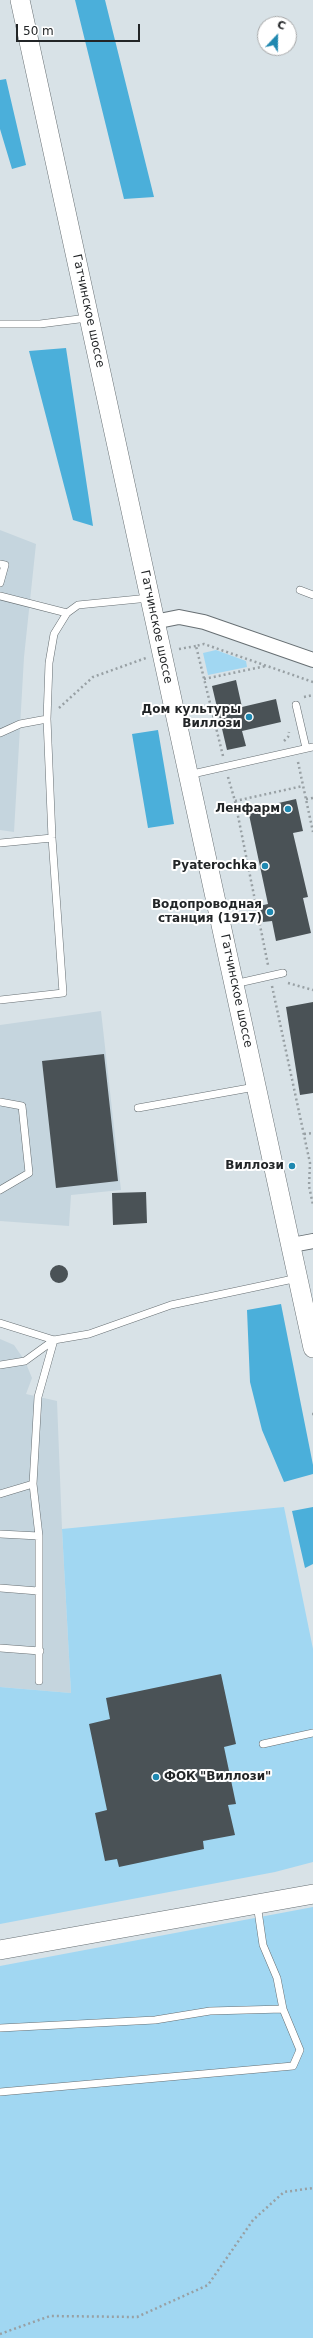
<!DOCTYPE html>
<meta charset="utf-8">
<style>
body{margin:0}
#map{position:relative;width:313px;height:2338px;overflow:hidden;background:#d8e2e7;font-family:"DejaVu Sans",sans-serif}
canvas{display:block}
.north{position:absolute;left:257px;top:16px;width:40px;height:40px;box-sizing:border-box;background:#fff;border:1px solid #a7a8a9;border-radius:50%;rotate:22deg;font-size:11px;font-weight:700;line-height:16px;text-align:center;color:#222527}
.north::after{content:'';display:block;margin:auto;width:14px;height:18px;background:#1f88b0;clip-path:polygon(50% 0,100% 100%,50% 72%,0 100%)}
.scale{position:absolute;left:16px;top:24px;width:124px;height:18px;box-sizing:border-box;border:2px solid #222527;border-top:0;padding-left:5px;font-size:12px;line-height:14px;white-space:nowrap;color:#222527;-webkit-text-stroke:3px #fff;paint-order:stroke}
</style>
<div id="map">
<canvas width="313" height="2338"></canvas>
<div class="north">С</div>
<div class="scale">50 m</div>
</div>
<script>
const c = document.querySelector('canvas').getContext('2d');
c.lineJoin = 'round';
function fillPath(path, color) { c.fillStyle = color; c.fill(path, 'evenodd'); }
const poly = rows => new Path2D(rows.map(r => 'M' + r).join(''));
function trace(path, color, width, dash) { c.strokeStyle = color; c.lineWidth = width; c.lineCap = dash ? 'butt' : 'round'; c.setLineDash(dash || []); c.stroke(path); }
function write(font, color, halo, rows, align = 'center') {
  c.font = font + ' "DejaVu Sans",sans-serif'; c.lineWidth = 4; c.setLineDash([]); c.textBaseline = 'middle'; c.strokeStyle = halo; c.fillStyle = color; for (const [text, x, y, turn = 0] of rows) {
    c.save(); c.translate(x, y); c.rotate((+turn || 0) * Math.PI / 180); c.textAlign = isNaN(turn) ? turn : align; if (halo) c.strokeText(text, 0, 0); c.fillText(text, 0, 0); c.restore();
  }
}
fillPath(poly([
 [0,530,36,544,24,657,14,832,0,830],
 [101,1011,121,1190,71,1195,69,1226,0,1221,0,1025],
 [0,1339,14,1345,25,1361,32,1378,26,1394,57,1401,62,1529,71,1693,0,1687]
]), '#c5d5de');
fillPath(poly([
 [216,650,246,661,247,667,208,675,203,653],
 [284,1507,313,1649,313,1862,275,1872,0,1924,0,1687,71,1693,62,1529],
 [313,1907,313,2338,0,2338,0,1966]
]), '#a1d7f2');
fillPath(poly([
 [75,0,105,0,154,197,124,199],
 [6,79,26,165,12,169,0,129,0,80],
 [66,348,93,526,73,520,29,351],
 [158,730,174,824,148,828,132,734],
 [281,1304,313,1465,313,1474,284,1482,262,1430,250,1382,247,1310],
 [313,1507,313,1564,305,1568,292,1511]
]), '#4bafda');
fillPath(poly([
 [236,680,242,707,276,699,281,722,242,731,246,746,227,750,212,686],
 [296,799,303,831,293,833,308,897,303,898,311,933,276,941,272,921,263,922,259,906,268,904,248,810],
 [313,1002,313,1093,300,1095,286,1007],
 [104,1054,118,1181,56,1188,42,1061],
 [146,1192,147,1223,113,1225,112,1193],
 '50 1274a9 9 0 1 1 18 0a9 9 0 1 1-18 0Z',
 [221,1674,236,1744,224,1747,236,1804,228,1805,235,1835,203,1841,204,1849,119,1867,117,1859,105,1861,95,1813,107,1810,89,1724,110,1719,106,1698]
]), '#4a5256');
const lane = poly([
 [0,324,40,324,87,318],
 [0,564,5,565,0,583],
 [300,590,313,595],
 [0,596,67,613],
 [296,705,306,748],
 [0,733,20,724,47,719],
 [188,775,313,747],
 [0,843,52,838],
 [234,984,283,973],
 [0,1000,63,993,52,838,47,719,49,663,54,634,67,613,78,605,149,598],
 [0,1102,22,1106,29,1173,0,1190],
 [138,1108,255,1087],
 [0,1323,54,1340,89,1334,171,1305,298,1278],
 [0,1365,25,1361,54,1340],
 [0,1494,33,1484],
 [0,1534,39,1536,39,1681],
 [39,1536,33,1484,38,1397,54,1340],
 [0,1588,38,1591],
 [0,1648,40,1651],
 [263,1744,313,1733],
 [0,2028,155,2020,210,2011,283,2009],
 [0,2092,293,2066,300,2050,283,2009,277,1978,263,1945,257,1904]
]);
const street = poly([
 [154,622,179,617,204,622,313,660],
 [292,1245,313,1241]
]);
const secondary = poly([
 [20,0,313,1348],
 [0,1950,313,1894]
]);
trace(lane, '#676f73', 8);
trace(street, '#676f73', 16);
trace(secondary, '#676f73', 20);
trace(poly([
 [179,649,196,646],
 [204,679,266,666],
 [304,697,313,695],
 [59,708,93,677,146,658],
 [284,741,288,737,289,732],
 [223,756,196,646,204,644,313,682],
 [298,762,313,832],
 [228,777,235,801,268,965],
 [306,799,313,798],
 [235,801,303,786],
 [288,983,313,990],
 [272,986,310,1163,309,1186,313,1205],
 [304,1134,313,1133],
 [312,1414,313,1414],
 [0,2334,50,2316,137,2317,208,2285,253,2220,284,2192,313,2188]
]), '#98a0a4', 2.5, [2, 3]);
trace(lane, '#fff', 7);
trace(street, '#fff', 14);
trace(secondary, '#fff', 19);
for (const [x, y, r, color] of [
 [249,717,4,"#1f88b0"],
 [288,809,4,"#1f88b0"],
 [265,866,4,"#1f88b0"],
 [270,912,4,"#1f88b0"],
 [292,1166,4,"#1f88b0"],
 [156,1777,4,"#1f88b0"]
]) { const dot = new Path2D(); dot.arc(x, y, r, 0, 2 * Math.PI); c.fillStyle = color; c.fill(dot); trace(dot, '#fff', 1.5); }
write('12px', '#222527', '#fff', [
 ["Гатчинское шоссе",88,311,78],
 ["Гатчинское шоссе",156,627,78],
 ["Гатчинское шоссе",236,991,78]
]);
write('bold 12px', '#222527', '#fff', [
 ["Дом культуры",241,710],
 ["Виллози",241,724],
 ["Ленфарм",280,809],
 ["Pyaterochka",257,866],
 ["Водопроводная",262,905],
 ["станция (1917)",262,919],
 ["Виллози",284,1166],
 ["ФОК \"Виллози\"",164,1777,"left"]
], 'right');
</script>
